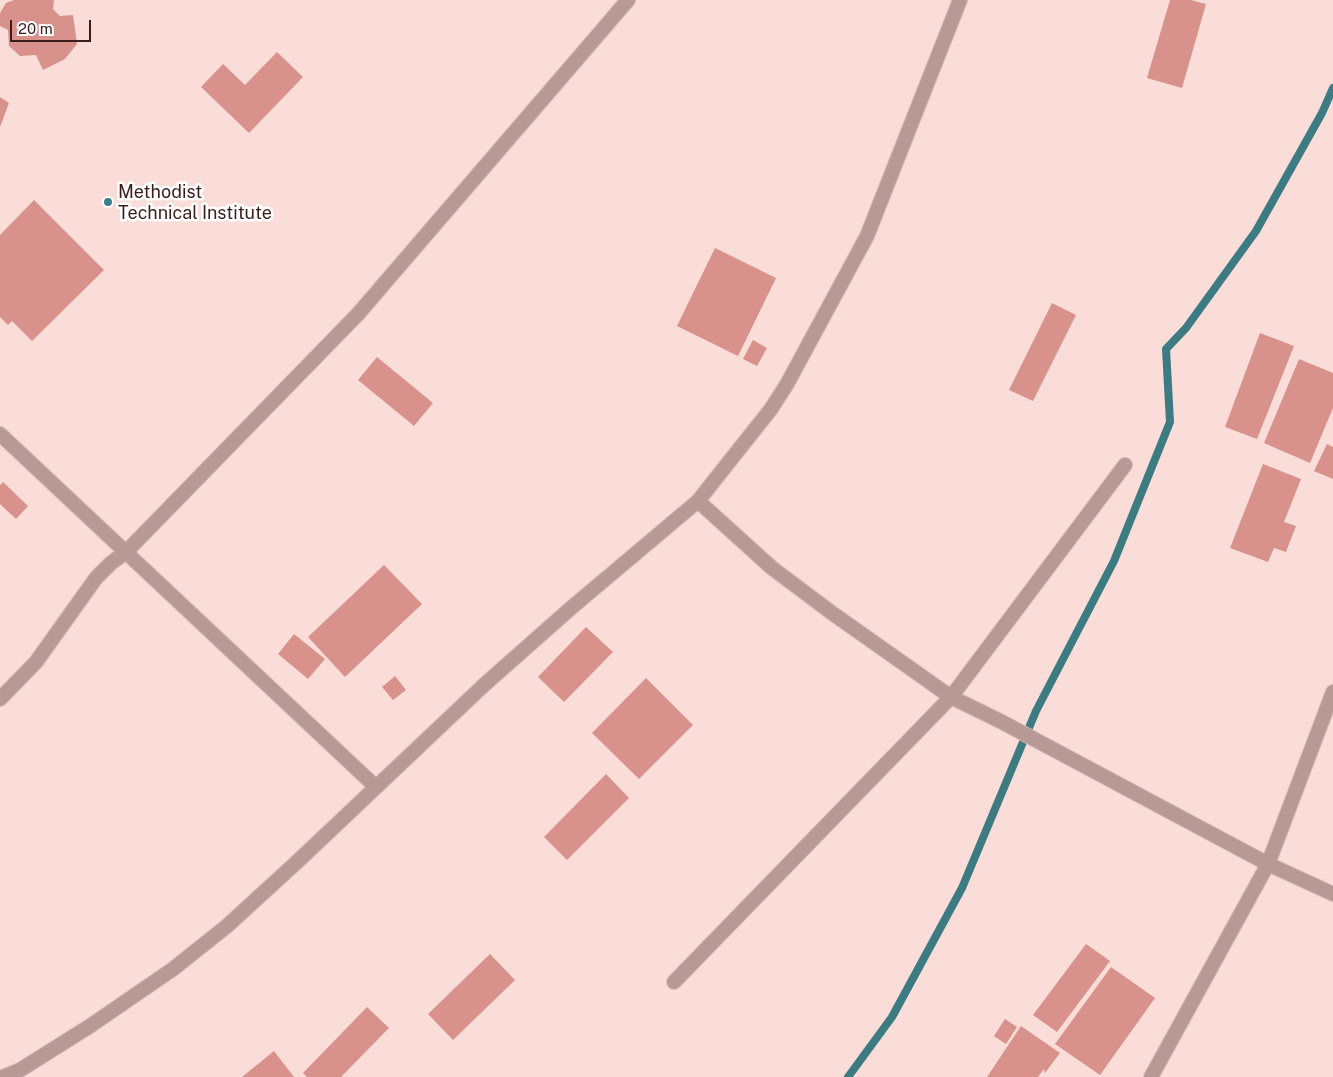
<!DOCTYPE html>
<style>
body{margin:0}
#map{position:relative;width:1333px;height:1077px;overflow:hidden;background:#fadcd8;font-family:"Public Sans",sans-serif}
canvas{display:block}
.scale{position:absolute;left:10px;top:20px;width:81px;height:22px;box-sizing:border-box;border:2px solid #391e1c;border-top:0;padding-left:6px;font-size:15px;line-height:18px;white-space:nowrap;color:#391e1c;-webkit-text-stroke:4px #fff;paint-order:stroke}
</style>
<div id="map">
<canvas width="1333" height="1077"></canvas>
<div class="scale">20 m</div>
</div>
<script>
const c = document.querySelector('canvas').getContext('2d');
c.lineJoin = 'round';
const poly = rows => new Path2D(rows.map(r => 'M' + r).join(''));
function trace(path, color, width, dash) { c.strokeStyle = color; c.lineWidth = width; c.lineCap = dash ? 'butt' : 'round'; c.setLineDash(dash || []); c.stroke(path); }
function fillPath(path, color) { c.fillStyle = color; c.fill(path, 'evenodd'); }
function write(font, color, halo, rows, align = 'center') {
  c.font = font + ' "Public Sans",sans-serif'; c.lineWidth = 5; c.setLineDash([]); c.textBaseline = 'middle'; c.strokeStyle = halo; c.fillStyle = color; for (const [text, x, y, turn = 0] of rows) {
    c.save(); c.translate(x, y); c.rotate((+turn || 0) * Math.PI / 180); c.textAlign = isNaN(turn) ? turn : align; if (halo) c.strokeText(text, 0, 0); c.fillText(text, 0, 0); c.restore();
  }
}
trace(poly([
 [848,1077,892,1017,962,888,1036,711,1114,561,1170,422,1166,349,1186,328,1256,231,1322,113,1333,88]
]), '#3c7b82', 8);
fillPath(poly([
 [14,0,54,0,53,9,60,16,73,15,77,44,65,59,43,70,36,55,20,56,9,46,8,30,0,26,0,13,6,3],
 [1170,0,1191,0,1206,4,1182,88,1147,78],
 [277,52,303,77,249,133,201,87,223,64,245,85],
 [0,97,9,103,0,127],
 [34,200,104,270,32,341,12,321,8,325,0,317,0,235],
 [715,248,776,278,738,356,677,326],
 [1052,303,1076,315,1033,401,1009,390],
 [1260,333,1294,346,1257,439,1225,427],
 [753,340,767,348,757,366,743,359],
 [377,357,433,403,414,426,358,380],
 [1299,359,1333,373,1333,408,1310,463,1264,443],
 [1327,444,1333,447,1333,479,1314,471],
 [1263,464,1301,479,1284,522,1296,526,1286,552,1274,548,1268,562,1230,548],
 [3,482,28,506,16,519,0,504,0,485],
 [384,565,422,604,345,677,308,637],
 [586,627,613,652,564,702,538,677],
 [294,634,325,659,308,679,278,654],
 [395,676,406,690,393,700,382,687],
 [646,678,693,725,639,779,592,733],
 [606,774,629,798,567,860,544,837],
 [1086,944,1110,961,1057,1032,1033,1015],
 [490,954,515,980,453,1040,428,1014],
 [1111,967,1155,998,1100,1075,1055,1044],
 [367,1007,389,1028,341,1077,307,1077,303,1073],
 [1005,1019,1017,1027,1006,1044,994,1036],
 [1021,1026,1060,1053,1045,1073,1044,1069,1038,1077,987,1077],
 [274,1051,294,1077,242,1077]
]), '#d8928b');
const minor = poly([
 [0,434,376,787],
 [698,501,772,568,832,613,951,697,1002,722,1268,864,1333,894],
 [0,699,36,662,96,578,111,563,126,552,358,314,628,0],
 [674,982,951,697,1125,465],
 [3,1077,20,1070,90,1026,173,969,227,926,298,861,484,685,571,608,698,501,771,409,787,384,867,236,960,0],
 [1151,1077,1268,864,1333,692]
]);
trace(minor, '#d7bab6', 16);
trace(minor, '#b99995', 14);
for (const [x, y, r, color] of [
 [108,202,5,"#398089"]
]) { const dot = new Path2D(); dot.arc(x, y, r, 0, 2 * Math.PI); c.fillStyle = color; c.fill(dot); trace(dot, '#fff', 2); }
write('18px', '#391e1c', '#fff', [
 ["Methodist",118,192],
 ["Technical Institute",118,213]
], 'left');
</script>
